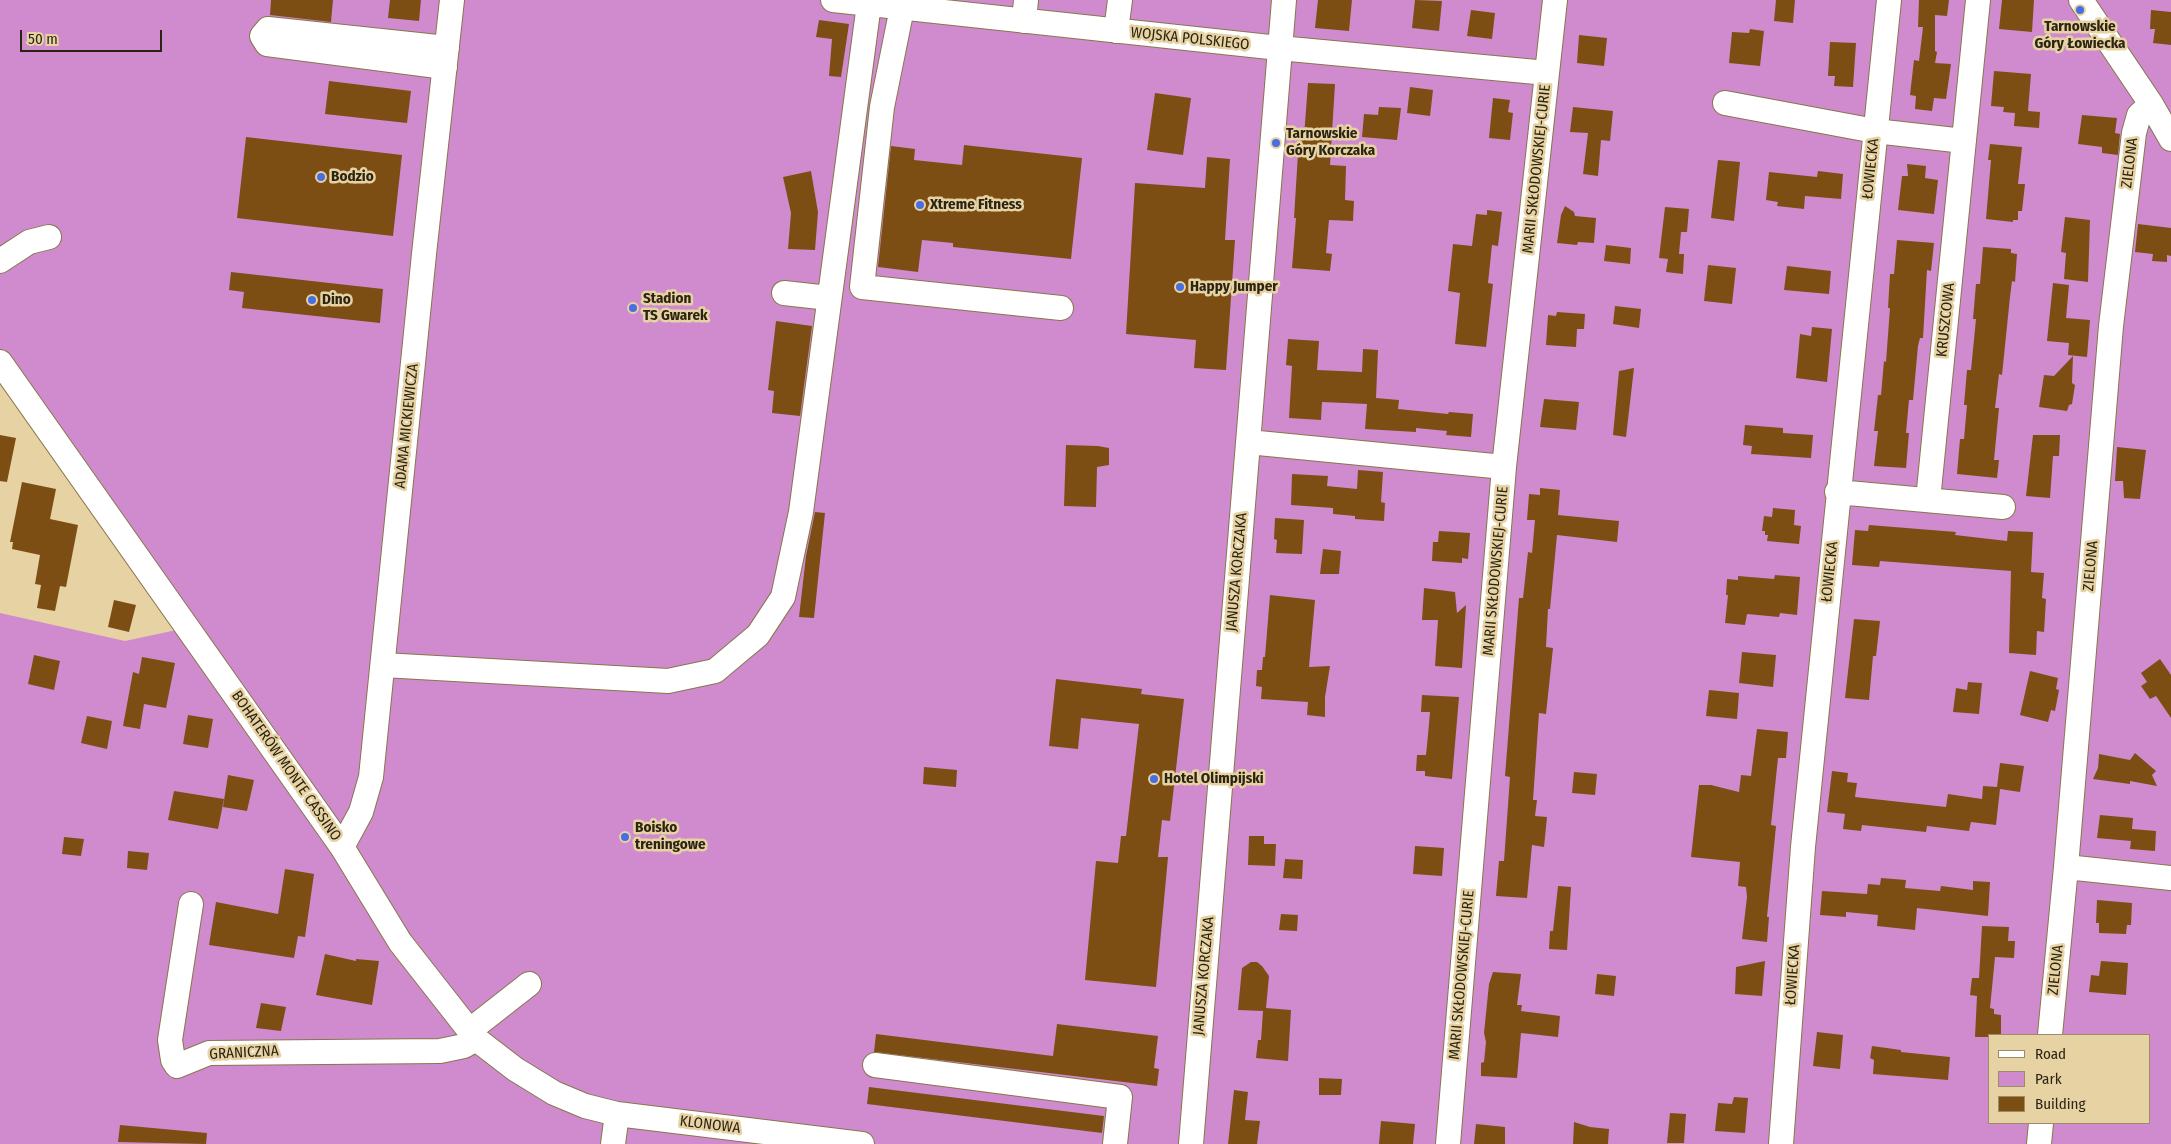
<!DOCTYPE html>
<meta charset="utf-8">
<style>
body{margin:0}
#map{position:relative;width:2171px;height:1144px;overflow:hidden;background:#e6d2a3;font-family:"Fira Sans Condensed",sans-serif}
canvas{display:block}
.legend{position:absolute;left:1988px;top:1034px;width:162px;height:90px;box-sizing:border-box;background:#e6d2a3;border:1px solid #9c8c69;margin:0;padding:6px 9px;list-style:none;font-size:15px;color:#2c2412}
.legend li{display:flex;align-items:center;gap:10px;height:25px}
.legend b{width:25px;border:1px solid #9c8c69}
.scale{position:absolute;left:20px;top:30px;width:142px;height:22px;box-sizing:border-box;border:2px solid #2c2412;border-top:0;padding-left:6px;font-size:15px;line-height:18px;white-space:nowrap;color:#2c2412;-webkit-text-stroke:4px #e6d2a3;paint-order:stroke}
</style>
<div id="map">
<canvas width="2171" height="1144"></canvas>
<ul class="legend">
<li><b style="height:6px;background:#fff"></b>Road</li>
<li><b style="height:14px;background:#d08bcf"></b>Park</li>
<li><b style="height:14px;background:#7c4e14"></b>Building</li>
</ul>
<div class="scale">50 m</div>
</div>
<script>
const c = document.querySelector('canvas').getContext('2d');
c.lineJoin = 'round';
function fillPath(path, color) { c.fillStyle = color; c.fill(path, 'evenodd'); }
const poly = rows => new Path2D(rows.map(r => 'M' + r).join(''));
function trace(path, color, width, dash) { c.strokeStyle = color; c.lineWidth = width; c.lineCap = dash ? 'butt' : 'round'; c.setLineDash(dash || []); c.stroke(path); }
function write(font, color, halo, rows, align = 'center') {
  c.font = font + ' "Fira Sans Condensed",sans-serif'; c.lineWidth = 5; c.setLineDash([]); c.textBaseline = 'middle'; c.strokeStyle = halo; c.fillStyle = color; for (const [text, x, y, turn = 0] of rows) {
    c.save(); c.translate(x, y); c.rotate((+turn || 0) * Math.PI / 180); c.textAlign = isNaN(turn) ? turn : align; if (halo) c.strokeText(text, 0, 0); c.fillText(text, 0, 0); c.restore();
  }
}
fillPath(poly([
 [0,0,2171,0,2171,1144,0,1144,0,613,125,641,186,628,0,371],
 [1990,1035,2150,1035,2150,1123,1990,1123]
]), '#d08bcf');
fillPath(poly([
 [271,0,333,0,331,22,270,15],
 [390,0,421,0,419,21,388,18],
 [1318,0,1352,0,1349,31,1315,28],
 [1415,0,1442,1,1439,31,1412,28],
 [1776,0,1795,0,1793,23,1774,21],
 [1919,0,1949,0,1947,16,1935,15,1935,51,1937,52,1935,63,1951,64,1946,99,1934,98,1932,111,1915,109,1916,96,1910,95,1914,60,1919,61,1923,27,1918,27],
 [2002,0,2034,0,2032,32,1999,29],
 [1471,10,1495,13,1492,39,1467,36],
 [2151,10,2171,12,2171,45,2153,43,2155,29,2150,29],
 [819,20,849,24,841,77,829,76,832,39,816,37],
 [1750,29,1764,31,1760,66,1729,63,1732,32,1749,33],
 [1579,35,1607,38,1604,66,1577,63],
 [1830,42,1856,43,1853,87,1834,86,1835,76,1828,76],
 [1994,71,2031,74,2028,111,2040,112,2039,128,2014,126,2015,113,2003,112,2004,107,1991,106],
 [329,81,411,91,407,123,325,114],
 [1308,83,1335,84,1330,165,1346,166,1345,200,1354,201,1353,221,1329,220,1326,253,1332,254,1330,271,1292,268,1296,218,1294,218,1299,137,1304,137],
 [1410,87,1433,90,1430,116,1407,113],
 [1155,93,1191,98,1183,155,1147,150],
 [1493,98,1510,100,1508,112,1513,113,1510,140,1489,138],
 [1379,107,1401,108,1397,140,1362,137,1364,114,1378,115],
 [1573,107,1613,111,1610,141,1601,140,1598,176,1583,174,1588,133,1570,132],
 [2082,115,2117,118,2115,133,2120,134,2118,155,2102,153,2102,147,2078,144],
 [246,137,402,155,393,236,237,218],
 [1990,144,2022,147,2018,184,2025,184,2022,211,2018,211,2018,220,2013,220,2013,222,1986,219,1991,160,1988,160],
 [964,145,1082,158,1071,259,953,247,953,243,922,240,918,272,878,267,891,146,915,149,914,160,962,165],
 [1207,157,1230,159,1225,240,1235,240,1226,370,1194,368,1196,340,1126,334,1135,183,1205,188],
 [1718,160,1740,162,1734,221,1711,218],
 [1907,164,1926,166,1925,178,1938,180,1934,214,1898,210,1902,176,1908,176],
 [811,171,818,212,815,250,788,249,791,213,783,177],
 [1818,171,1843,174,1841,199,1805,196,1804,209,1777,206,1778,202,1766,200,1769,172,1817,177],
 [1565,206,1574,212,1575,216,1596,218,1594,243,1578,242,1577,245,1557,243,1561,215],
 [1665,207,1689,209,1687,232,1681,232,1679,254,1684,254,1683,274,1666,272,1668,259,1659,258],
 [1487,210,1502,212,1498,246,1492,245,1488,283,1493,284,1486,347,1455,344,1460,293,1448,291,1453,244,1472,246,1476,214,1487,215],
 [2065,217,2090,220,2088,282,2064,279,2066,253,2061,252],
 [2138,224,2171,228,2171,256,2167,255,2167,262,2152,261,2153,254,2135,252],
 [1897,240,1934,243,1931,271,1927,270,1923,338,1920,338,1918,346,1913,400,1909,400,1906,433,1909,433,1906,468,1874,466,1878,431,1874,431,1878,395,1881,395,1884,361,1886,362,1890,308,1888,308,1890,274,1894,274],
 [1606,245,1631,248,1630,264,1604,261],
 [1983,247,2011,249,2011,253,2017,254,2015,282,2012,281,2010,297,2002,375,1999,374,1995,408,1999,408,1994,460,1999,460,1997,478,1957,474,1960,439,1964,439,1967,405,1964,405,1967,370,1971,370,1976,319,1973,319,1976,284,1980,284],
 [1708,265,1736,268,1732,304,1704,301],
 [1787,266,1831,271,1829,294,1784,290],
 [231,272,383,289,380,323,242,308,244,292,229,290],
 [2053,283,2069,285,2066,318,2090,320,2087,357,2068,355,2069,343,2047,341],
 [1615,306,1641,309,1639,328,1613,324],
 [1557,312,1585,314,1584,329,1577,329,1576,347,1546,345,1548,315,1556,316],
 [776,321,812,326,800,416,772,413,774,391,768,390],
 [1812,327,1832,329,1827,382,1796,378,1800,334,1811,336],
 [1288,339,1319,341,1317,370,1362,372,1363,349,1378,350,1376,398,1399,400,1398,409,1448,414,1449,412,1473,414,1471,437,1446,435,1447,431,1416,428,1416,432,1365,429,1367,404,1322,402,1321,420,1289,418,1292,366,1286,365],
 [2073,356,2072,383,2075,385,2072,404,2069,405,2067,411,2039,407,2044,375,2054,376],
 [1634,368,1626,437,1613,435,1619,371],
 [1544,399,1579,402,1576,430,1540,427],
 [1745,425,1783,428,1783,433,1813,435,1811,458,1751,454,1752,446,1743,445],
 [0,435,16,438,7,482,0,481],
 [2033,435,2060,435,2059,456,2053,456,2050,498,2026,496],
 [1066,445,1098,446,1109,448,1109,465,1097,467,1096,507,1064,506],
 [2117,447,2146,450,2140,499,2124,498,2123,481,2115,481],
 [1358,470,1383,472,1381,502,1385,503,1384,521,1355,519,1355,516,1333,514,1333,508,1291,505,1292,474,1328,476,1327,486,1357,489],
 [22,482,56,489,50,519,78,525,66,587,60,586,55,611,37,608,41,585,35,584,40,555,12,549,13,542,10,542],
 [1540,488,1560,490,1558,515,1619,521,1617,542,1557,535,1550,609,1548,609,1546,647,1553,648,1546,714,1539,713,1533,800,1537,800,1535,816,1547,817,1544,847,1532,845,1527,898,1496,896,1499,861,1504,861,1510,777,1505,776,1519,598,1523,598,1528,552,1532,553,1535,520,1527,520,1529,494,1540,495],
 [1773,508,1795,510,1794,525,1801,526,1799,544,1767,541,1768,535,1765,535,1765,531,1762,531,1764,516,1772,517],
 [815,512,825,513,814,618,799,617,806,556],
 [1275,518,1304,520,1302,554,1276,553,1277,540,1274,539],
 [1869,525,1956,532,1955,535,2007,541,2008,531,2033,532,2031,572,2044,573,2042,598,2046,599,2044,632,2037,631,2036,655,2009,653,2011,571,1880,561,1879,567,1852,565,1855,530,1868,531],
 [1439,531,1470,533,1468,559,1462,558,1462,563,1432,561,1433,542,1438,542],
 [1323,549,1341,551,1339,574,1320,574],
 [1775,575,1800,577,1797,615,1780,613,1779,617,1747,614,1745,625,1725,623,1728,595,1726,595,1727,579,1738,580,1738,576,1774,579],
 [1424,588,1455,592,1457,613,1466,605,1462,668,1435,666,1438,620,1422,620],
 [1270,595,1315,600,1309,667,1330,666,1325,697,1325,717,1307,715,1308,702,1261,699,1262,687,1256,686,1257,670,1262,670,1263,657,1265,657],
 [114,600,136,605,129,632,108,627],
 [1854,619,1880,621,1876,656,1873,656,1869,700,1845,698],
 [1742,652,1776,655,1773,687,1739,683],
 [34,655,60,661,54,690,28,684],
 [142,657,175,663,166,708,144,704,140,729,123,726,133,672,139,674],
 [2160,659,2171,675,2171,718,2156,696,2150,699,2141,686,2147,682,2141,673],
 [2030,671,2058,678,2056,689,2059,690,2055,711,2051,710,2048,722,2020,715],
 [1056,679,1142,689,1141,694,1184,699,1170,821,1162,820,1158,857,1168,857,1156,987,1085,980,1096,861,1118,863,1121,836,1126,836,1139,724,1081,718,1078,749,1049,746],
 [1968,682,1982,683,1979,714,1953,712,1956,688,1967,690],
 [1709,690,1739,693,1737,719,1706,716],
 [1422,695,1459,697,1452,779,1425,776,1425,771,1416,771,1417,755,1426,755,1428,735,1430,712,1421,712],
 [188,715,213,719,208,748,183,744],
 [87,716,112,721,107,749,81,743],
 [1757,729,1788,732,1786,758,1778,758,1771,825,1776,826,1767,917,1769,917,1767,942,1742,939,1747,897,1746,887,1738,886,1740,862,1691,857,1699,785,1711,785,1739,792,1741,775,1751,776],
 [2135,753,2156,771,2152,775,2157,786,2130,781,2130,784,2093,779,2098,768,2099,754,2130,760],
 [2000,763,2024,766,2020,792,2000,789,1996,825,1971,822,1969,831,1927,826,1926,832,1862,825,1861,831,1843,829,1845,814,1827,812,1832,771,1848,773,1847,782,1857,783,1855,797,1946,807,1948,794,1982,799,1983,786,1997,787],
 [924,767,957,770,956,787,923,784],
 [1574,772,1597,774,1595,795,1572,793],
 [228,775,254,780,247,811,223,807],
 [174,791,224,799,218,829,168,820],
 [2100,815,2133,818,2132,829,2156,831,2155,851,2130,849,2131,841,2097,838],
 [1249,836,1264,836,1264,844,1276,844,1275,866,1248,865],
 [64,837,84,839,81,856,62,854],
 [1415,846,1444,848,1442,876,1413,874],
 [128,851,149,853,147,870,127,868],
 [1285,859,1303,860,1302,879,1283,878],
 [285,869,314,874,305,937,298,936,294,958,209,945,216,902,278,914],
 [1881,878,1906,880,1905,888,1940,891,1941,886,1973,890,1973,881,1990,882,1988,916,1917,908,1915,930,1877,926,1878,915,1846,912,1846,917,1820,915,1822,891,1867,894,1868,884,1880,885],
 [1558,886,1571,887,1567,950,1549,949,1550,931,1553,931],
 [2097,900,2132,903,2131,925,2127,925,2126,934,2099,933,2099,923,2096,923],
 [1281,914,1298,915,1297,931,1279,930],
 [1982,926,2009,927,2008,941,2015,941,2014,958,1995,957,1990,1008,1994,1009,1994,1014,2001,1015,2001,1035,1990,1035,1990,1037,1975,1037,1977,996,1970,995,1972,978,1979,978],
 [325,954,356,961,356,959,379,961,372,1005,316,995],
 [1765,961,1762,996,1735,994,1736,967],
 [2101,961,2128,963,2126,995,2089,992,2091,975,2099,976],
 [1251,962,1257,962,1262,966,1269,976,1266,1008,1291,1010,1288,1061,1256,1058,1258,1040,1261,1040,1263,1011,1238,1010,1242,968],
 [1493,972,1521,974,1517,1005,1522,1005,1521,1011,1560,1016,1558,1037,1521,1033,1517,1078,1481,1076,1481,1063,1484,1062,1486,1042,1484,1033,1489,984],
 [1597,974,1616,976,1614,996,1595,994],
 [261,1003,286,1007,281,1031,256,1028],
 [1057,1024,1158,1036,1154,1068,1159,1069,1157,1086,874,1052,876,1034,1053,1056],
 [1817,1032,1843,1035,1840,1069,1813,1066],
 [1872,1046,1901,1050,1901,1052,1950,1057,1948,1080,1873,1074,1874,1060,1870,1058],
 [1319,1078,1342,1079,1341,1095,1319,1095],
 [869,1087,1104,1116,1102,1133,867,1104],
 [1234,1090,1248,1092,1245,1120,1260,1121,1257,1144,1228,1144],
 [1734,1097,1748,1098,1745,1133,1715,1131,1718,1103,1732,1104],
 [1670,1113,1686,1114,1684,1143,1667,1143],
 [1381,1121,1415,1124,1413,1144,1379,1144],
 [1574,1122,1590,1127,1609,1129,1608,1144,1573,1144],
 [1476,1124,1505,1127,1505,1144,1474,1144],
 [120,1125,207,1133,206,1144,118,1142]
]), '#7c4e14');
const minor = poly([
 [833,0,1279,48,1547,73],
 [2081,0,2151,104,2171,139],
 [902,8,882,107,862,287,1061,308],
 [1024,21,1026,0],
 [1116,31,1120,0],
 [445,67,267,44,262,36,268,29,447,48],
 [1725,103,1875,131,1964,141],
 [0,261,29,242,49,237],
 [784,293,829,298],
 [0,362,342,847,400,942,476,1039,515,1069,554,1093,585,1106,617,1114,862,1144],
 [1248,442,1504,467],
 [1837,492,2003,507],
 [1928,500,1978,0],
 [383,665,668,681,715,671,758,635,783,597,801,512,869,4],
 [342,847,361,812,371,777,424,254,452,0],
 [2066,867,2171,878],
 [191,904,170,1040,173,1060,177,1066,209,1053,440,1051,464,1046,476,1039],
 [469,1031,529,984],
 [2050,1035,2066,867,2111,326,2134,133,2139,115,2151,104],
 [875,1065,1120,1097,1115,1144],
 [613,1144,617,1114],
 [1191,1144,1284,0],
 [1448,1144,1504,467,1555,0],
 [1781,1144,1803,847,1889,0],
 [2039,1144,2041,1123]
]);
trace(minor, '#88764a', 26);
trace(minor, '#fff', 24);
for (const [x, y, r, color] of [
 [2080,10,5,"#496ee1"],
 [1276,143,5,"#496ee1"],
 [321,177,5,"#496ee1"],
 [920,205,5,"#496ee1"],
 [1180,287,5,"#496ee1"],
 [312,300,5,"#496ee1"],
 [633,308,5,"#496ee1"],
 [1154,779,5,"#496ee1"],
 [625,837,5,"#496ee1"]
]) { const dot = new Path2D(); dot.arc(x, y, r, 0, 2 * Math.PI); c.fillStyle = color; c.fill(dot); trace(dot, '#e6d2a3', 2); }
write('bold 15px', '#2c2412', '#e6d2a3', [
 ["Tarnowskie",2080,27,"center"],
 ["Góry Łowiecka",2080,44,"center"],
 ["Tarnowskie",1286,134],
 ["Góry Korczaka",1286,151],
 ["Bodzio",331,177],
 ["Xtreme Fitness",930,205],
 ["Happy Jumper",1190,287],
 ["Stadion",643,299],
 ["TS Gwarek",643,316],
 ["Dino",322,300],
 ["Hotel Olimpijski",1164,779],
 ["Boisko",635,828],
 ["treningowe",635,845]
], 'left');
write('15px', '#2c2412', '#e6d2a3', [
 ["WOJSKA POLSKIEGO",1190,39,6],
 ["ZIELONA",2130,163,-83],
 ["MARII SKŁODOWSKIEJ-CURIE",1537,169,-84],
 ["ŁOWIECKA",1871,169,-84],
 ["KRUSZCOWA",1946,320,-84],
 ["ADAMA MICKIEWICZA",407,426,-84],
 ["ZIELONA",2091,566,-85],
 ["MARII SKŁODOWSKIEJ-CURIE",1496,571,-85],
 ["JANUSZA KORCZAKA",1237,572,-85],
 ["ŁOWIECKA",1830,572,-84],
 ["BOHATERÓW MONTE CASSINO",286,766,55],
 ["ZIELONA",2056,970,-84],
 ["MARII SKŁODOWSKIEJ-CURIE",1462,975,-85],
 ["ŁOWIECKA",1793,975,-86],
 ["JANUSZA KORCZAKA",1204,976,-85],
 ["GRANICZNA",244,1053,-3],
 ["KLONOWA",710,1125,7]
]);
</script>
